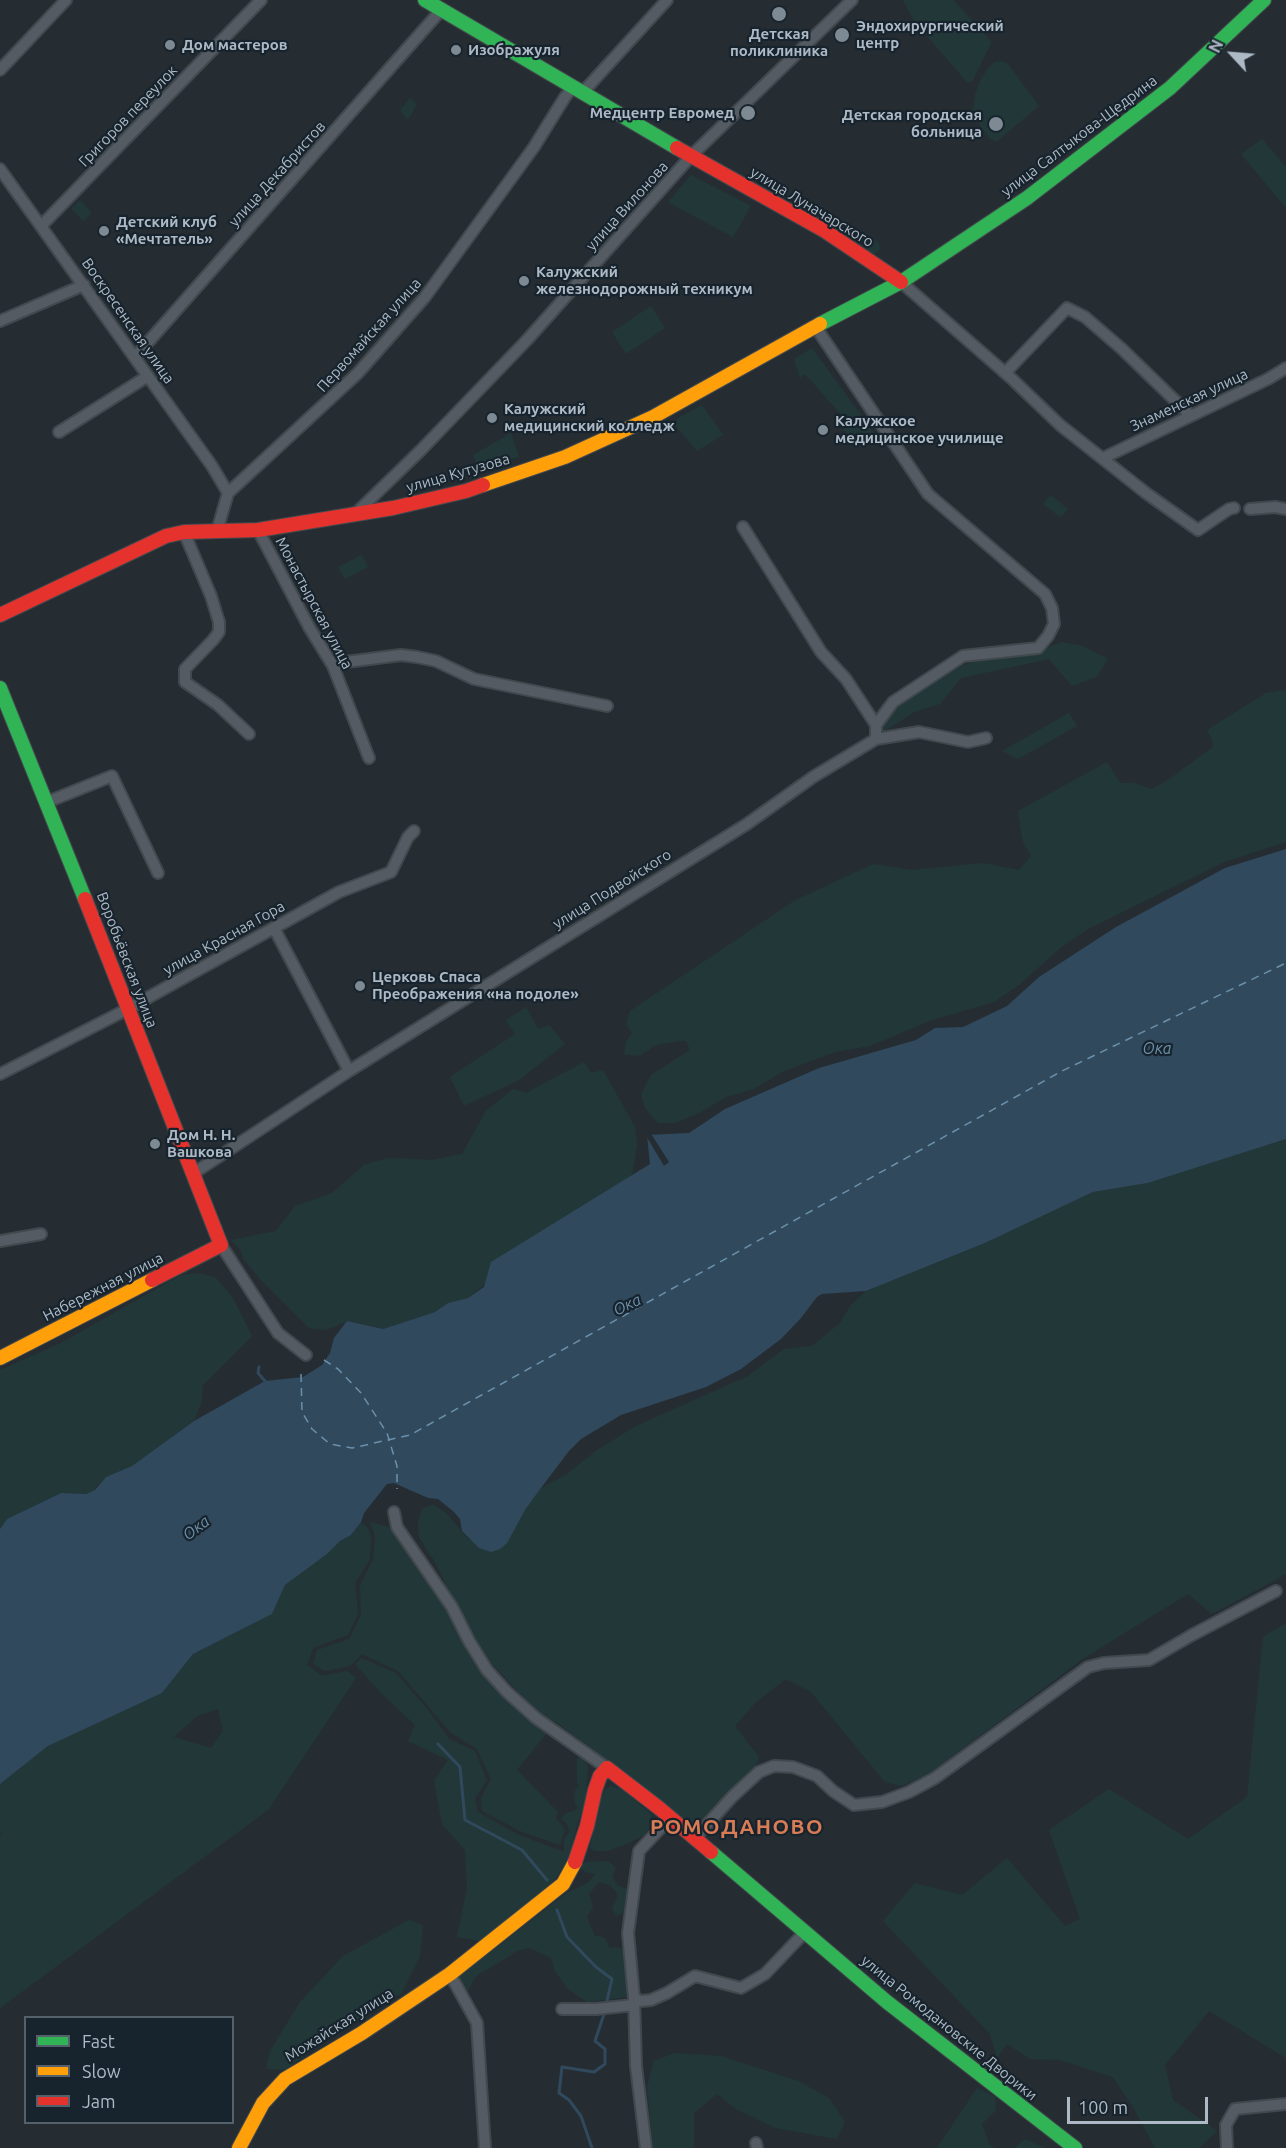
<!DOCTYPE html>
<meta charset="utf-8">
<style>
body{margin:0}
#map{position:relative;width:1286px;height:2148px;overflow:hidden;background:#252d33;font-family:Ubuntu,sans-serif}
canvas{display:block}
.legend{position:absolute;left:24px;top:2016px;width:210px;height:108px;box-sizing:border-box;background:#18242d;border:2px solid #54606a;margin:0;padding:8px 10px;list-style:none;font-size:18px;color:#adbac6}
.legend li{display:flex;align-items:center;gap:12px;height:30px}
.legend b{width:30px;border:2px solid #54606a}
.north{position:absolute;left:1202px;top:24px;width:60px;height:60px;-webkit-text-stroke:4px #18242d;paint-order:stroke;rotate:296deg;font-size:16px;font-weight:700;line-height:24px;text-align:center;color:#adbac6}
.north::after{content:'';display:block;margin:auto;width:21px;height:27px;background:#adbac6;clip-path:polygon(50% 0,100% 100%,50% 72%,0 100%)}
.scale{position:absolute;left:1067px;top:2097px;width:141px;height:27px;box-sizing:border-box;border:3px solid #adbac6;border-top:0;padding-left:8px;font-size:18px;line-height:21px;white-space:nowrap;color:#adbac6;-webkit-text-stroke:4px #18242d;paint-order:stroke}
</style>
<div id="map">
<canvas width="1286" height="2148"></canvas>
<ul class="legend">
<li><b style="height:8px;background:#30b455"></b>Fast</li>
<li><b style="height:8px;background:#ff9f0a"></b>Slow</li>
<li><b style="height:8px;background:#e5322d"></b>Jam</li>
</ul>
<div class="north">N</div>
<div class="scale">100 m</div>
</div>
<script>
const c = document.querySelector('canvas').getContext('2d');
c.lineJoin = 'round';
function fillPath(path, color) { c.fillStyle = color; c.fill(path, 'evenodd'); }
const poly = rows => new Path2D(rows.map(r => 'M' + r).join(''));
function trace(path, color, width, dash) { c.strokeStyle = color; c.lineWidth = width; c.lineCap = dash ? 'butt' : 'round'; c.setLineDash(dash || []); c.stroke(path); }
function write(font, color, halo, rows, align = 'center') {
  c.font = font + ' Ubuntu,sans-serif'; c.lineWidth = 4.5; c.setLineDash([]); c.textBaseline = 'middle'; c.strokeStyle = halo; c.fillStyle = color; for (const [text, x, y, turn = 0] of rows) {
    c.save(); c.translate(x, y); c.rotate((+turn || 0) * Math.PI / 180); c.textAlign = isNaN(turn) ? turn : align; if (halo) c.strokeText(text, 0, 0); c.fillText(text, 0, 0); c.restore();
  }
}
fillPath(poly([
 [903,0,953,0,990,40,991,43,972,82,967,82,914,21],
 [1002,61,1008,64,1039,106,996,142,989,138,977,121,973,111,975,95,980,81,988,68,995,62],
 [410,98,417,104,408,120,400,110],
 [1262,139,1286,167,1286,208,1241,154],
 [691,175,751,206,733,237,668,202],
 [80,200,92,213,83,221,71,208],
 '866 247a7 7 0 1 1 14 0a7 7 0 1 1-14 0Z',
 [651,306,665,328,626,354,612,332],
 [812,348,877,437,862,448,842,428,847,421,805,374,800,378,794,359],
 [702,405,723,435,697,451,675,425,678,418],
 [511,433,519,457,479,469,473,455],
 [1051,495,1068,509,1060,517,1043,504],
 [362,555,368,567,345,579,338,567],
 [1061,642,1082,646,1108,659,1096,677,1072,686,1049,659,961,678,940,704,914,712,879,735,880,726,895,706,963,665,990,658,1038,652],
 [1286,690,1286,842,1224,862,1088,929,1059,949,1019,985,994,1002,932,1020,870,1046,835,1052,782,1072,754,1089,726,1097,699,1113,675,1123,658,1123,645,1108,641,1094,651,1075,690,1050,686,1041,680,1041,656,1045,639,1056,624,1054,626,1042,632,1033,626,1024,630,1011,794,901,873,864,912,870,983,863,1019,870,1031,856,1023,842,1018,811,1107,762,1120,783,1134,783,1151,789,1168,780,1213,747,1213,742,1207,730,1266,693],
 [1069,713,1077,726,1018,759,1002,751],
 [526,1007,538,1029,549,1025,565,1044,519,1080,464,1106,450,1077,515,1034,506,1020],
 [584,1062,591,1073,603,1070,635,1127,637,1145,632,1176,582,1207,468,1298,448,1303,435,1312,383,1329,348,1321,326,1330,309,1328,260,1279,244,1260,240,1249,231,1240,276,1231,295,1206,332,1193,364,1165,387,1158,432,1160,462,1154,486,1111,513,1089,526,1093],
 [1286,1139,1286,1574,1270,1583,1212,1614,1188,1594,1084,1658,930,1773,902,1786,885,1782,811,1692,786,1679,755,1703,735,1726,759,1757,754,1770,704,1823,691,1825,560,1725,535,1710,491,1663,462,1619,436,1564,419,1537,418,1520,423,1508,433,1504,447,1514,469,1540,525,1510,541,1488,567,1474,597,1450,636,1426,748,1376,784,1349,812,1346,840,1323,851,1305,866,1291,985,1243,1093,1192,1148,1183],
 [199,1273,216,1278,233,1298,252,1336,203,1385,202,1401,194,1421,132,1466,106,1477,94,1490,86,1494,61,1493,7,1519,0,1529,0,1370,61,1343,181,1275],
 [361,1522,368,1528,371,1537,370,1559,355,1583,358,1614,348,1635,313,1648,307,1665,322,1676,347,1671,356,1678,268,1810,0,2008,0,1836,2,1834,0,1833,0,1784,48,1746,162,1693,193,1654,272,1614,285,1585,327,1554,340,1541,351,1535],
 [218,1709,223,1731,211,1748,174,1737,197,1716],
 [370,1522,389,1527,443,1604,475,1664,524,1717,546,1734,517,1770,558,1812,556,1818,565,1829,560,1845,520,1831,482,1811,481,1798,491,1779,477,1749,451,1733,398,1671,362,1654,350,1666,325,1671,313,1664,317,1650,349,1639,361,1615,360,1585,373,1560,375,1536],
 [1286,1623,1286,2058,1209,2011,1165,2065,1173,2100,1217,2131,1199,2148,1155,2148,1133,2107,1113,2077,1060,2060,1030,2059,1007,2044,997,2058,990,2034,883,1921,915,1883,962,1895,1007,1858,1065,1926,1080,1919,1049,1830,1109,1789,1188,1839,1247,1797,1263,1637],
 [361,1658,396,1673,428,1710,449,1739,475,1751,487,1780,475,1798,478,1812,517,1834,564,1852,564,1838,570,1832,567,1824,561,1818,566,1813,574,1811,578,1807,575,1804,574,1792,579,1786,577,1782,577,1758,582,1758,588,1766,585,1806,578,1821,570,1855,557,1876,544,1893,481,1941,457,1937,467,1888,465,1850,442,1824,434,1781,448,1760,408,1741,415,1725,381,1693,355,1664],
 [611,1786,623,1790,651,1814,652,1825,644,1835,629,1843,608,1851,595,1851,590,1848,598,1803,605,1790],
 [608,1861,616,1868,612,1877,617,1885,627,1889,623,1913,616,1916,612,1909,618,1894,610,1885,599,1882,589,1894,593,1907,587,1917,595,1936,604,1937,610,1948,618,1947,624,1951,627,1997,587,2002,568,1989,555,1971,551,1958,530,1948,519,1950,475,1977,468,1991,460,1976,568,1892,588,1883,595,1874,586,1872,580,1868,585,1862],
 [409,1920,423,1925,420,1956,402,1993,322,2043,285,2070,266,2069,270,2051,300,2002,343,1956],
 [674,2053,721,2056,798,2081,829,2098,845,2122,837,2139,776,2128,736,2109,717,2094,694,2113,694,2148,653,2148,647,2087,654,2061],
 [977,2088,995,2097,996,2110,982,2124,989,2144,995,2148,937,2148],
 [1025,2139,1045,2148,1014,2148]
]), '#223838');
fillPath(poly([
 [1286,849,1286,1139,1148,1183,1093,1192,985,1243,866,1291,822,1294,817,1297,801,1318,781,1339,741,1369,706,1387,621,1415,581,1439,569,1451,541,1488,525,1510,507,1543,500,1549,491,1552,479,1548,462,1531,460,1519,454,1512,438,1499,428,1498,394,1483,387,1484,364,1513,361,1522,351,1535,340,1541,327,1554,285,1585,272,1614,193,1654,162,1693,48,1746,0,1784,0,1529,7,1519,61,1493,86,1494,95,1490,106,1477,132,1466,194,1421,265,1381,303,1377,311,1372,322,1365,330,1353,334,1338,347,1321,383,1329,435,1312,448,1303,468,1298,484,1287,491,1262,650,1164,647,1135,689,1133,725,1109,819,1068,916,1040,935,1028,963,1027,1007,1006,1039,977,1116,927,1225,868]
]), '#30495d');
fillPath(poly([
 [650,1132,669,1162,664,1166,645,1134]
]), '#252d33');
trace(poly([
 [259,1367,258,1373,265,1381],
 [438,1744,460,1767,465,1820,522,1850,547,1880],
 [557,1910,567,1937,596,1967,612,1979,606,2005],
 [592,2148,581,2116,569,2100,559,2093,562,2067,594,2072,605,2064,605,2049,595,2041,605,2011]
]), '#30495d', 3);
trace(poly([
 [324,1360,338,1369,361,1393,387,1433,397,1466,397,1489],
 [301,1374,302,1412,312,1429,330,1444,352,1448,410,1435,1062,1071,1286,963]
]), '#6b90ab', 1.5, [8, 6]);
const street = poly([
 [0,70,66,0],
 [583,92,667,0],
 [0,169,212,466,228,493],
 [41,226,261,0],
 [901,282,1011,378,1060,425,1146,493,1198,530,1229,509,1234,508],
 [0,321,84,285],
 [135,357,442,9],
 [1005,373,1067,308,1085,317,1122,349,1190,415],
 [59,432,148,376],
 [1103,458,1268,379,1286,368],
 [1250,509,1275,507,1286,509],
 [355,514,420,451,527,340,691,156,852,0],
 [743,527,821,652,846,679,876,725],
 [258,530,309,627,333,666,369,758],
 [217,531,228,493,358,373,425,297,534,147,565,97,573,87],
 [184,532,211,596,219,622,219,632,213,640,185,669,185,682,218,705,249,734],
 [333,666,346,662,401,655,417,657,436,661,474,679,607,706],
 [876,739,919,732,968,742,986,738],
 [47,802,112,776,158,873],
 [274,928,349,1071],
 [0,1074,120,1013,339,892,391,872,408,837,414,831],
 [194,1173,349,1071,747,824,813,777,876,739,876,725,893,702,963,656,1038,648,1048,636,1054,624,1052,608,1045,594,928,494,815,326],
 [0,1241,41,1234],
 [221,1245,278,1333,306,1355],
 [394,1512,397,1527,452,1607,469,1641,487,1670,507,1692,536,1718,607,1768],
 [694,1839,732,1797,759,1772,774,1766,793,1767,817,1776,833,1791,854,1805,882,1802,909,1792,935,1778,1088,1667,1104,1663,1149,1660,1192,1635,1276,1591],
 [450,1974,477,2023,485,2148],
 [634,1998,641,2001,651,2000,667,1993,695,1976,741,1988,765,1974,805,1932],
 [562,2009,596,2009,634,2005],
 [756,2143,757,2148],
 [646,2148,636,2066,634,1998,628,1933,639,1851,670,1818],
 [1227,2148,1226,2125,1235,2109,1286,2104]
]);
const fast = poly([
 [425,0,677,148],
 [820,324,901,282,1027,198,1170,88,1264,0],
 [0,688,85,899],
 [711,1852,887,2002,1075,2148]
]);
const slow = poly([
 [483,485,565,457,653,417,820,324],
 [0,1358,152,1280],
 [239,2148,263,2103,285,2079,362,2033,450,1974,563,1884,575,1862]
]);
const jam = poly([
 [677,148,825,231,901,282],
 [0,615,166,536,184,532,258,530,393,508,466,491,483,485],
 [85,899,221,1245,152,1280],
 [575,1862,587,1826,595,1790,600,1776,607,1768,659,1808,711,1852]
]);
trace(street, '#42494e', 14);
trace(fast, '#42494e', 16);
trace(slow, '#42494e', 16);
trace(jam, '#42494e', 16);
trace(street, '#545b62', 10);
trace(fast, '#30b455', 14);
trace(slow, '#ff9f0a', 14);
trace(jam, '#e5322d', 14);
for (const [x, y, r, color] of [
 [779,14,8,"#7d8993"],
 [842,35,8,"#7d8993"],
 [170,45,6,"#7d8993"],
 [456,50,6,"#7d8993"],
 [748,113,8,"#7d8993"],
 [996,124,8,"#7d8993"],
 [104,231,6,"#7d8993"],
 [524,281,6,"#7d8993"],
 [492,418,6,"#7d8993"],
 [823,430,6,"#7d8993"],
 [360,986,6,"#7d8993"],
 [155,1144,6,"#7d8993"]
]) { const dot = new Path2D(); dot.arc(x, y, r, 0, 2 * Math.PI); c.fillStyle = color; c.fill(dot); trace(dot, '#18242d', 2); }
write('bold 15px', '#adbac6', '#18242d', [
 ["Эндохирургический",856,26],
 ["центр",856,43],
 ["Детская",779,34,"center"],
 ["поликлиника",779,51,"center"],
 ["Дом мастеров",182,45],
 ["Изображуля",468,50],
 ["Медцентр Евромед",734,113,"right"],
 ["Детская городская",982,115,"right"],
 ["больница",982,132,"right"],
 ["Детский клуб",116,222],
 ["«Мечтатель»",116,239],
 ["Калужский",536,272],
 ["железнодорожный техникум",536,289],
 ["Калужский",504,409],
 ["медицинский колледж",504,426],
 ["Калужское",835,421],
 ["медицинское училище",835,438],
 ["Церковь Спаса",372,977],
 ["Преображения «на подоле»",372,994],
 ["Дом Н. Н.",167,1135],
 ["Вашкова",167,1152]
], 'left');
write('15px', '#adbac6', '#18242d', [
 ["Григоров переулок",128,116,-46],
 ["улица Салтыкова-Щедрина",1079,136,-37],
 ["улица Декабристов",277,174,-48],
 ["улица Вилонова",627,206,-48],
 ["улица Луначарского",812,207,31],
 ["Воскресенская улица",128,321,55],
 ["Первомайская улица",369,335,-48],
 ["Знаменская улица",1189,400,-25],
 ["улица Кутузова",458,473,-16],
 ["Монастырская улица",314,603,62],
 ["улица Подвойского",612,889,-32],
 ["улица Красная Гора",224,938,-29],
 ["Воробьёвская улица",127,960,69],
 ["Набережная улица",103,1287,-27],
 ["Можайская улица",339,2025,-32],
 ["улица Ромодановские Дворики",949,2028,39]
]);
write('italic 16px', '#6b90ab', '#18242d', [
 ["Ока",1157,1049],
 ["Ока",627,1305,-26],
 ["Ока",196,1528,-37]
]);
c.letterSpacing = '1.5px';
write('bold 21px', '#d97c55', '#18242d', [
 ["РОМОДАНОВО",737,1827]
]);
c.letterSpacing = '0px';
</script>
